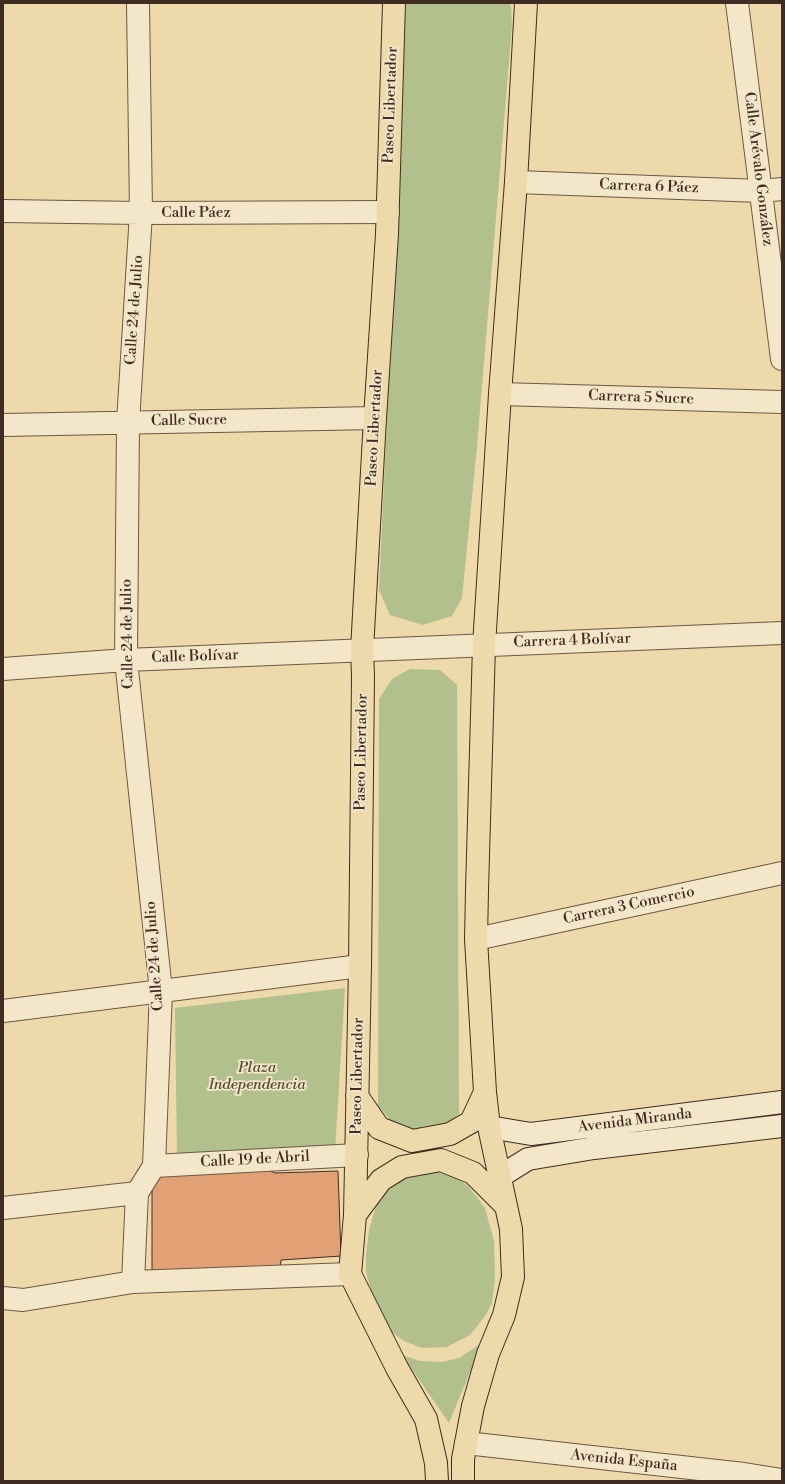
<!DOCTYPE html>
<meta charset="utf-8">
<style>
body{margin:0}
#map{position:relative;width:785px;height:1484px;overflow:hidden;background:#eed9aa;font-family:"Libre Bodoni",serif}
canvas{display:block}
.frame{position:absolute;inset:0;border:4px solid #3f2d24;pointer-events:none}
</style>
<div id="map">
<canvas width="785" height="1484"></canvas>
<div class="frame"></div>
</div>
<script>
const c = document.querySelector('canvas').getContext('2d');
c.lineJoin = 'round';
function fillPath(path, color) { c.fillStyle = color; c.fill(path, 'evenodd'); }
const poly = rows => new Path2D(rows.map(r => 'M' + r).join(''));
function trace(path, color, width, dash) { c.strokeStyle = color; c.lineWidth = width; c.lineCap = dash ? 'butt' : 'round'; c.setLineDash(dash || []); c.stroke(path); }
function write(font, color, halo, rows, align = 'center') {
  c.font = font + ' "Libre Bodoni",serif'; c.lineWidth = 3.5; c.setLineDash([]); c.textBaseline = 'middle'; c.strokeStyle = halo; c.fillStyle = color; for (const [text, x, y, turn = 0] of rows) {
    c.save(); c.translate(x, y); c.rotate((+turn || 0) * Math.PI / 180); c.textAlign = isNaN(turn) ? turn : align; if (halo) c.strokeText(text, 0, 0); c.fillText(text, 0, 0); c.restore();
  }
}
fillPath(poly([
 [406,3,509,3,511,6,512,25,477,446,462,598,452,616,423,625,390,615,379,590],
 [410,669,440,670,457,685,459,1114,441,1126,420,1131,394,1124,378,1106,379,699,392,679],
 [345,988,335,1150,177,1160,175,1008],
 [428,1170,456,1177,469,1187,485,1208,494,1241,495,1279,492,1303,485,1316,470,1335,447,1347,422,1348,404,1341,391,1332,374,1302,366,1272,366,1255,369,1230,376,1206,384,1189,402,1176],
 [482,1343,449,1423,402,1355,420,1361,442,1362,459,1358]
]), '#b2c08d');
const building = poly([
 [262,1167,275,1173,338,1171,341,1256,281,1260,280,1270,152,1274,152,1177,262,1167]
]);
fillPath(building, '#e2a175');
trace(building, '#3f2d24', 1);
const minor = poly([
 [737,3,782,359],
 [516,182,761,191,782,189],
 [3,211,141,213,388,212],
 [500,394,782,402],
 [3,425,375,418],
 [3,669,126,660,782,633],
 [476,939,782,873],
 [3,1011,360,966],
 [154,1166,357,1155],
 [3,1208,137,1193],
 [133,1282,137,1193,154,1166,161,991,126,660,128,422,141,213,138,3],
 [3,1298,23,1300,133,1282,350,1274],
 [466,1443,744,1474,782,1480]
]);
const secondary = poly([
 [489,1127,531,1134,782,1102],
 [499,1177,528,1159,594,1148,782,1126]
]);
const trunk = poly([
 [394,3,387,234,375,418,362,650,363,676,360,966,355,1215,350,1274,397,1368,426,1419,436,1463,437,1481],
 [357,1096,379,1128,412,1141,450,1134,471,1122,485,1092],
 [355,1215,381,1180,402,1167,441,1160,473,1173,505,1205],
 [463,1481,463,1459,473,1406,488,1354,504,1315,513,1277,511,1229,489,1127,485,1092,476,939,477,890,484,645,500,394,516,182,526,3]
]);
trace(minor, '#6b5846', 24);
trace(secondary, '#3f2d24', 24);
trace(trunk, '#3f2d24', 24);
trace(minor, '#f4e6c8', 22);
trace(secondary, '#f4e6c8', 22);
trace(trunk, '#eed9aa', 22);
write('15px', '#3f2d24', '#f4e6c8', [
 ["Paseo Libertador",391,105,-88],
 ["Calle Arévalo González",758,169,83],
 ["Carrera 6 Páez",649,187,2],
 ["Calle Páez",196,213],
 ["Calle 24 de Julio",135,310,-86],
 ["Carrera 5 Sucre",641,398,2],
 ["Calle Sucre",189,421,-1],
 ["Paseo Libertador",375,428,-87],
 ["Calle 24 de Julio",128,634,-91],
 ["Carrera 4 Bolívar",572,641,-2],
 ["Calle Bolívar",195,657,-2],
 ["Paseo Libertador",362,752,-89],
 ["Carrera 3 Comercio",629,906,-12],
 ["Calle 24 de Julio",155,956,-94],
 ["Paseo Libertador",358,1076,-89],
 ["Avenida Miranda",635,1121,-7],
 ["Calle 19 de Abril",255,1160,-3],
 ["Avenida España",624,1461,6]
]);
write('italic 15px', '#564a39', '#f4e6c8', [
 ["Plaza",257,1068],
 ["Independencia",257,1085]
]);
</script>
